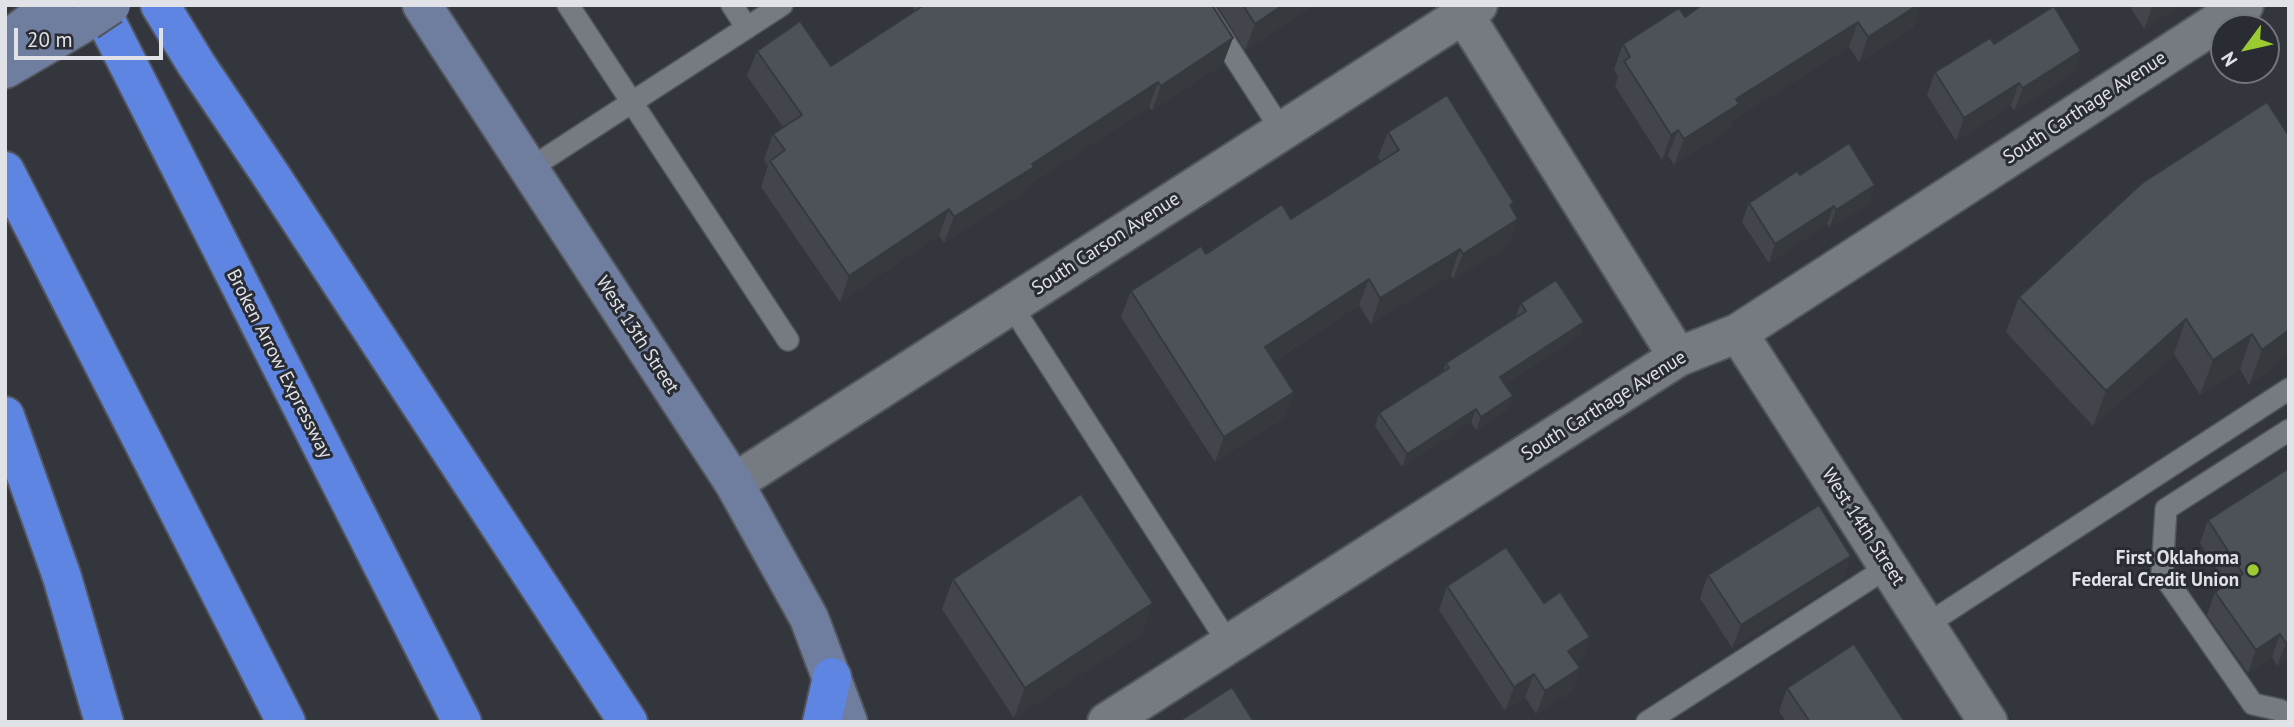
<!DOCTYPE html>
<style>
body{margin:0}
#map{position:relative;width:2294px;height:727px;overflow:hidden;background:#33363d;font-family:"PT Sans",sans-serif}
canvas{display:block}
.frame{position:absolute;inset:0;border:7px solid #e0e2e7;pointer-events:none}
.north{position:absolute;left:2210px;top:14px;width:70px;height:70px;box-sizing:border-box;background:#292c33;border:2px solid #72757b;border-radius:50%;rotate:237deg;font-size:19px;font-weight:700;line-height:28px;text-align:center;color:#e0e2e7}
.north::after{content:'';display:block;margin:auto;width:24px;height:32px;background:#9cca31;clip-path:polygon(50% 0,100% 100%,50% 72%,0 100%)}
.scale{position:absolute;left:14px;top:28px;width:149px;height:32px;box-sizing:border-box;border:4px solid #e0e2e7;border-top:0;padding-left:9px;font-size:21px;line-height:24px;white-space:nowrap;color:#e0e2e7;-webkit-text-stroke:5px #292c33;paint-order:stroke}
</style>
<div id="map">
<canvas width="2294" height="727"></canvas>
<div class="frame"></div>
<div class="north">N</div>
<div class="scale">20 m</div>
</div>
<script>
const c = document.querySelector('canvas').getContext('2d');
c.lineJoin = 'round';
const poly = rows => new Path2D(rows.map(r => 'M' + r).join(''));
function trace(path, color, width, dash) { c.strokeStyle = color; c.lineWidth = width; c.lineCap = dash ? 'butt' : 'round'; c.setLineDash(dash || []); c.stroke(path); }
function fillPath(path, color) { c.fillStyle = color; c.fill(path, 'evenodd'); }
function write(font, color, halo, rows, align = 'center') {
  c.font = font + ' "PT Sans",sans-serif'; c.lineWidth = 6; c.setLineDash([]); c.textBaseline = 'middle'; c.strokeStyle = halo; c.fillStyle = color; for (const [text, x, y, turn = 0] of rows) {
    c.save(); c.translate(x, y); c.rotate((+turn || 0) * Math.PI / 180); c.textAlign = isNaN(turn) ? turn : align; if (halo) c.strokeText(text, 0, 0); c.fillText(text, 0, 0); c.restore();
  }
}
const service = poly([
 [568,5,788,340],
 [732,5,747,28],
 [1201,5,1282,131],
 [529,169,782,5],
 [1011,305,1229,644],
 [1926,625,2289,389],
 [1647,722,1888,567],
 [2288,722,2280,710,2253,704,2162,573,2166,509,2289,430]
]);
const minor = poly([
 [1458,5,1678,357],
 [1738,333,1988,722],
 [734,483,1478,5],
 [1107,722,1678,357,1738,333,2244,5]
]);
const secondary = poly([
 [422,5,734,483,809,618,848,722],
 [5,42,53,5],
 [5,69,87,21]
]);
const motorway = poly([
 [98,5,462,722],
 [160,5,196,64,270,174,628,722],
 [5,171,286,722],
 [5,416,62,577,104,722],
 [822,722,832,677]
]);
trace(service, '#52555b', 24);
trace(minor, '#52555b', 42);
trace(secondary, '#52555b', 42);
trace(motorway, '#52555b', 42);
trace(service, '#767a81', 21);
trace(minor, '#767a81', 38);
trace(secondary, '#6f7d9e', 38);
trace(motorway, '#5e85e1', 38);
const secondaryBridge = poly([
 [87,21,111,5]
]);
trace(secondaryBridge, '#52555b', 42, []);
trace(secondaryBridge, '#6f7d9e', 38);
fillPath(poly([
 [912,5,1212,5,1223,64,1152,111,1149,107,1026,187,1024,192,944,243,939,235,840,302,761,187,768,166,764,160,773,134,783,127,747,76,757,51,831,66,915,11],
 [1217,5,1314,5,1245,50],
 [1702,5,1921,5,1913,28,1859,62,1849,47,1733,120,1730,129,1674,165,1668,156,1662,160,1615,86,1618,77,1614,69,1623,44,1685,17],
 [2129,5,2180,5,2144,29],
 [1994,44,2081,51,2073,74,2014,111,2011,106,1956,141,1927,95,1935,72],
 [1388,132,1512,208,1509,245,1453,279,1451,275,1371,324,1359,305,1274,361,1294,392,1284,418,1215,462,1121,317,1131,291,1206,254,1291,219,1381,162,1378,157],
 [2289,136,2289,348,2275,366,2249,385,2240,369,2200,395,2174,354,2093,426,2006,332,2019,297],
 [1800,175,1869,204,1829,228,1827,224,1769,263,1742,222,1749,203],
 [1521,303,1584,322,1580,335,1505,384,1508,409,1476,430,1471,422,1402,467,1375,426,1379,413,1443,371,1446,363,1517,317,1516,315],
 [2289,468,2289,659,2277,666,2272,657,2248,673,2207,615,2215,592,2226,584,2200,543,2208,520],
 [1851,556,1843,579,1732,648,1700,598,1708,575],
 [953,579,1142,634,1014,718,942,609],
 [1447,586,1544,603,1590,637,1582,660,1577,663,1580,668,1572,691,1536,714,1525,697,1505,711,1439,610],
 [1787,688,1905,722,1786,722,1779,711]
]), '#42464c');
fillPath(poly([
 [1283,5,1314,5,1245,50,1255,24],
 [1918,5,1921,5,1913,28,1859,62,1868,37],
 [2153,5,2180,5,2144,29],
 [1858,22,1849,47,1733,120,1730,129,1674,165,1684,139,1736,99],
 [1233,38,1223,64,1152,111,1161,86],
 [2081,51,2073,74,2014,111,2023,88],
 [1158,82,1149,107,1026,187,1024,192,944,243,954,217,1032,164],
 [2019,83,2011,106,1956,141,1964,118],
 [1678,130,1668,156,1662,160,1671,135],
 [1875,185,1869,204,1829,228,1836,210],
 [1514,203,1505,227,1518,219,1509,245,1453,279,1463,254],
 [1834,206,1827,224,1769,263,1775,244],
 [949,209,939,235,840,302,849,276],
 [1460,249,1451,275,1371,324,1380,298],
 [1369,279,1359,305,1256,372,1265,347],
 [2186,319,2174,354,2093,426,2106,391],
 [1584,322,1580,335,1495,390,1500,377],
 [2289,330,2289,348,2275,366,2249,385,2262,350],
 [2252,334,2240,369,2200,395,2213,360],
 [1294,392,1284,418,1215,462,1224,437],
 [1513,396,1508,409,1476,430,1481,417],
 [1476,409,1471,422,1402,467,1407,454],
 [1851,556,1843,579,1732,648,1741,625],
 [1153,603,1142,634,1014,718,1025,688],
 [2280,634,2272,657,2248,673,2256,650],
 [1590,637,1582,660,1560,674,1568,651],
 [2289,641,2289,659,2277,666,2286,643],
 [1580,668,1572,691,1536,714,1545,691],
 [1534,674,1525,697,1505,711,1514,687]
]), '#36393e');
const building = poly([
 [924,5,1212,5,1233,38,1161,86,1158,82,1032,164,1034,167,954,217,949,209,849,276,770,161,785,150,773,134,802,115,757,51,800,21,831,66,924,5],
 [1243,5,1283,5,1255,24,1243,5],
 [1702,5,1918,5,1868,37,1858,22,1736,99,1739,104,1684,139,1678,130,1671,135,1624,61,1630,57,1623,44,1679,8,1685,17,1702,5],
 [2054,6,2081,51,2023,88,2019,83,1964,118,1935,72,1990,38,1994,44,2054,6],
 [1447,95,1514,203,1510,205,1518,219,1463,254,1460,249,1380,298,1369,279,1265,347,1294,392,1224,437,1131,291,1201,246,1206,254,1282,204,1291,219,1399,150,1388,132,1447,95],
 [2267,102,2289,136,2289,330,2262,350,2252,334,2213,360,2186,319,2106,391,2019,297,2142,183,2267,102],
 [1849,143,1875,185,1836,210,1834,206,1775,244,1749,203,1797,171,1800,175,1849,143],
 [1556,280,1584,322,1500,377,1513,396,1481,417,1476,409,1407,454,1379,413,1449,368,1446,363,1526,311,1521,303,1556,280],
 [2289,468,2289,641,2286,643,2280,634,2256,650,2215,592,2243,574,2208,520,2289,468],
 [1081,494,1153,603,1025,688,953,579,1081,494],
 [1819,505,1851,556,1741,625,1708,575,1819,505],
 [1506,547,1544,603,1560,592,1590,637,1568,651,1580,668,1545,691,1534,674,1514,687,1447,586,1506,547],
 [1854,644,1905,722,1810,722,1787,688,1854,644],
 [1232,687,1254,722,1178,722,1232,687]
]);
fillPath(building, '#4d5158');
trace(building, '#36393e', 2);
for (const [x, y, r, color] of [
 [2253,570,7,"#9cca31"]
]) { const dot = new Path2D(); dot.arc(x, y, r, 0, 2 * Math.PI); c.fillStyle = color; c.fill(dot); trace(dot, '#292c33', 2.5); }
write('19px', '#e0e2e7', '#292c33', [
 ["South Carthage Avenue",2085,108,-33],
 ["South Carson Avenue",1106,244,-33],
 ["West 13th Street",637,335,57],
 ["Broken Arrow Expressway",279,364,63],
 ["South Carthage Avenue",1604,406,-32],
 ["West 14th Street",1863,527,57]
]);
write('bold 19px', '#e0e2e7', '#292c33', [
 ["First Oklahoma",2239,559],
 ["Federal Credit Union",2239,581]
], 'right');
</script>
